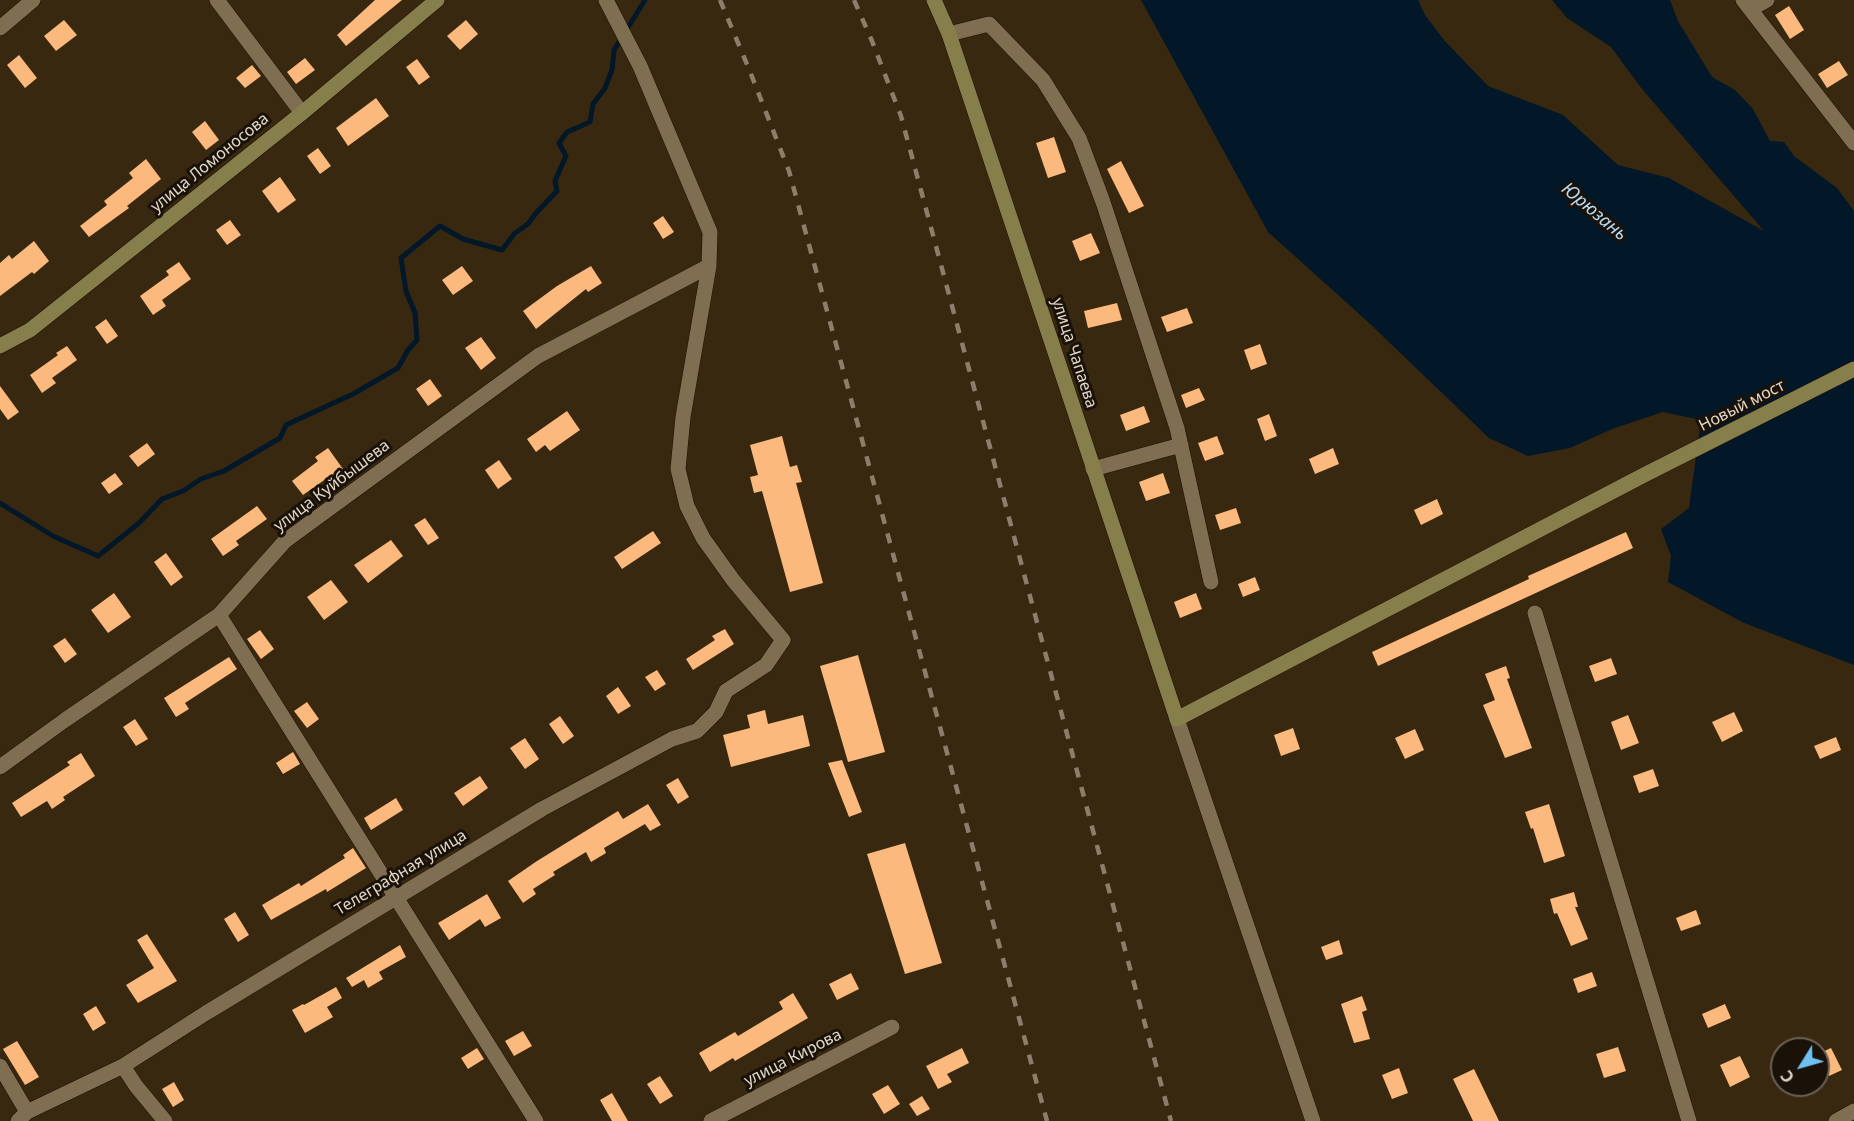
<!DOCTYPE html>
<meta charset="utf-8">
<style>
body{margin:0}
#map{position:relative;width:1854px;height:1121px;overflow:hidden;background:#38280f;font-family:"Noto Sans",sans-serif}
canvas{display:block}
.north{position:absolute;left:1770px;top:1037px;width:60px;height:60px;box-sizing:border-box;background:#1a1208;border:2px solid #6a6055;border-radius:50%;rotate:233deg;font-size:16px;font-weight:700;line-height:24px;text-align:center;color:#e1d6c8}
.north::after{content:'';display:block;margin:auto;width:21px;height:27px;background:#6ec2f3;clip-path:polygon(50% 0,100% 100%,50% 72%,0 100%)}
</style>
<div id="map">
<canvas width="1854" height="1121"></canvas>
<div class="north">С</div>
</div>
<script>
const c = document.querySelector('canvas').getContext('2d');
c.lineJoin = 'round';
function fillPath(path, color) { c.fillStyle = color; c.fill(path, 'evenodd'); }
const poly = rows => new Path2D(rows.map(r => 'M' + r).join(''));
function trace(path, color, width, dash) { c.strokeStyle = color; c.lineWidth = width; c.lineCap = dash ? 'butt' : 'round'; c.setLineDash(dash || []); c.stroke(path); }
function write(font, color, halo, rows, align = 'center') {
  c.font = font + ' "Noto Sans",sans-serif'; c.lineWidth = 6; c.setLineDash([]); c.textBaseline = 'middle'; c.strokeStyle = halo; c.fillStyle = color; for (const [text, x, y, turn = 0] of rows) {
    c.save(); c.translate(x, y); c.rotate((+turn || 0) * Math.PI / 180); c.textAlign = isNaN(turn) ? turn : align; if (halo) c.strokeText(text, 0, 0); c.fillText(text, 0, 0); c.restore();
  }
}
fillPath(poly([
 [1141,0,1418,0,1425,15,1444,40,1488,86,1563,115,1618,165,1669,178,1764,231,1642,89,1611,47,1567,18,1552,0,1670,0,1678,21,1712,77,1735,90,1753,109,1770,141,1784,142,1794,156,1837,188,1854,211,1854,665,1744,623,1668,582,1671,556,1661,529,1689,508,1701,420,1663,412,1612,429,1570,448,1528,456,1489,438,1367,321,1268,232]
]), '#021828');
trace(poly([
 [0,503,53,536,98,556,139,523,162,499,183,491,201,479,224,471,280,438,286,425,353,394,398,368,408,350,417,340,415,313,406,291,401,258,440,226,463,239,502,250,515,233,528,224,536,213,557,191,555,181,566,156,559,143,567,132,590,122,593,104,605,88,612,70,614,50,645,0]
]), '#021828', 5);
fillPath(poly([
 [375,0,402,0,346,46,337,35],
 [1789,6,1804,30,1790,39,1775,15],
 [64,20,77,35,56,51,44,36],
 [466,20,478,34,460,50,447,36],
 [19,55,37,78,25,88,7,65],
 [305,58,315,70,296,84,287,72],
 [417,59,430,77,419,85,406,67],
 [1839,61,1848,75,1827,88,1818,74],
 [252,65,261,76,245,88,236,78],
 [376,98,389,116,348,146,336,128],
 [205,121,219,140,206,150,192,132],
 [1054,137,1066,172,1048,178,1036,143],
 [318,148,331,166,320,174,307,156],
 [146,159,161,179,127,206,129,208,89,237,80,226,107,205,104,201,133,178,129,173],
 [1121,161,1144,206,1129,213,1107,169],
 [280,177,296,200,278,213,262,191],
 [663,216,674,232,663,239,653,223],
 [230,220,241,235,227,245,216,230],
 [1091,233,1100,253,1080,261,1072,241],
 [34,241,49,261,34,274,32,272,0,296,0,263,9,255,12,259],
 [179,262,191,279,162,300,166,306,153,315,140,296,169,275,166,271],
 [462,266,473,281,453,295,442,280],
 [591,266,602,283,588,292,586,289,536,329,523,311,557,286],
 [1117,303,1122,320,1088,328,1084,311],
 [1187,308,1193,323,1167,332,1161,317],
 [106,319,118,336,107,344,95,327],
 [481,337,496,358,481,370,465,348],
 [1260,344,1267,364,1251,370,1244,350],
 [67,346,77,360,52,378,56,383,42,393,30,375,58,355,56,353],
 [430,379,442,396,428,406,416,389],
 [0,386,19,412,8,420,0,409],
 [1199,388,1205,400,1186,408,1181,395],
 [1144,406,1150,422,1126,431,1120,415],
 [567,411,580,430,550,451,545,445,536,452,527,439],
 [1269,414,1277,436,1265,441,1257,419],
 [782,436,790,467,797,465,802,482,796,483,823,583,790,592,762,491,754,493,750,477,758,475,750,445],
 [1217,436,1224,454,1205,461,1198,443],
 [147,443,155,454,138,467,129,456],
 [328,448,343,469,331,478,330,476,303,495,292,481,318,461,315,457],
 [1333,448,1339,464,1315,474,1309,459],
 [499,460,512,479,498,489,485,470],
 [115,473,123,484,109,494,101,483],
 [1163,473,1170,493,1146,501,1139,482],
 [1437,499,1443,514,1421,525,1414,510],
 [257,506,267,519,236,541,239,545,223,556,211,539],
 [1236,508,1241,523,1220,530,1215,515],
 [425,518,439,538,428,545,414,525],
 [653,531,661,543,622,569,614,557],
 [1626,532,1633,548,1378,666,1372,652,1529,579,1528,576],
 [391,540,403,556,368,583,354,565],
 [166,553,183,577,171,586,154,562],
 [1255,577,1260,590,1243,597,1238,584],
 [331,580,348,602,324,620,307,597],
 [114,593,131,617,108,633,91,610],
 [1196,593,1202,609,1180,618,1174,602],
 [725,629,734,644,693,670,686,659,715,640,712,636],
 [260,630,274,649,261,659,247,639],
 [65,638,77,654,65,663,53,646],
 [858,655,885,752,848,762,820,666],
 [229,657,237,669,185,703,189,709,176,717,164,698],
 [1611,658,1617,674,1595,682,1589,666],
 [1506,666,1510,678,1507,679,1532,748,1505,758,1483,705,1495,700,1485,674],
 [657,670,666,684,655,691,645,677],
 [618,687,631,706,618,714,606,696],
 [307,702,319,719,307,728,294,711],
 [765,710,768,724,803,715,810,746,731,767,723,735,750,728,747,715],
 [1734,712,1743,731,1722,742,1712,722],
 [1628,715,1639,743,1621,750,1611,722],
 [560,716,574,736,563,744,549,724],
 [135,719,148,739,136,746,123,727],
 [1293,728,1300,749,1281,756,1274,735],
 [1415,729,1424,750,1405,759,1395,738],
 [1836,737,1841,750,1820,759,1814,746],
 [525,738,539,759,525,769,510,748],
 [293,752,300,764,283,774,276,763],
 [81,753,95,776,63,797,65,800,52,809,47,801,21,817,12,803,70,765,67,762],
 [842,760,862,812,849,817,828,763],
 [1653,769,1659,786,1639,793,1633,776],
 [480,776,488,788,463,806,454,793],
 [678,778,689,797,678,804,666,785],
 [396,798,403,810,371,830,364,818],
 [648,804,661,825,650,831,645,824,604,848,606,853,591,862,586,852,553,872,555,875,533,889,536,894,523,903,508,881,537,861,618,811,623,819],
 [1549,804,1565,856,1544,863,1533,828,1531,829,1525,812],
 [905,843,942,963,905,974,867,854],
 [353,848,366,868,327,892,326,889,271,920,262,905,299,883,301,886,345,858,343,855],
 [1574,892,1578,907,1575,907,1588,939,1571,946,1557,913,1554,914,1550,899],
 [487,894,501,918,485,927,480,919,449,940,438,923],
 [1696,910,1701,924,1681,931,1676,918],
 [235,912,249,935,238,942,224,919],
 [147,934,177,981,138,1003,126,985,154,968,137,940],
 [1339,940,1343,954,1326,960,1321,947],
 [400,945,406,957,379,972,383,979,368,988,364,980,352,987,346,978],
 [1592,972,1597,986,1578,993,1573,979],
 [851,973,859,989,837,1000,829,984],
 [336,987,342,998,327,1007,333,1017,305,1033,292,1010,303,1004,304,1005],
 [793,993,808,1018,735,1061,733,1058,710,1072,699,1053,735,1032,738,1036,783,1009,779,1002],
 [1362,996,1367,1010,1362,1012,1370,1039,1354,1043,1341,1004],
 [1725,1004,1731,1018,1708,1028,1702,1014],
 [96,1006,106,1023,93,1031,83,1014],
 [523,1031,532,1046,514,1056,505,1041],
 [17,1041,39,1077,25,1085,3,1049],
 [1618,1047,1626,1071,1604,1078,1596,1054],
 [477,1048,484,1059,468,1069,461,1058],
 [962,1048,969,1063,947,1074,952,1082,938,1089,926,1066],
 [1831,1048,1842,1070,1829,1076,1818,1054],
 [1740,1056,1750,1077,1730,1087,1720,1065],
 [1399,1068,1408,1093,1392,1099,1382,1075],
 [1474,1069,1499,1121,1473,1121,1453,1079],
 [660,1076,673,1096,660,1104,647,1084],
 [174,1082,184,1100,173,1107,162,1089],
 [888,1085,900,1104,884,1114,872,1094],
 [612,1093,628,1121,612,1121,600,1100],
 [922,1096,930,1109,917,1116,909,1104]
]), '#fbb97e');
const street = poly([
 [217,0,302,113],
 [1743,0,1854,143],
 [1751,9,1767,0],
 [0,28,33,0],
 [949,34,989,24,1043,80,1079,138,1103,202,1177,428,1211,582],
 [1093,469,1181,445],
 [1535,613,1689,1121],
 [219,615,536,1121],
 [1177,719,1313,1121],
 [0,767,65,720,219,615,285,541,538,356,709,266],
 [0,1066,27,1112],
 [123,1066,136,1086,165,1121],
 [18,1121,27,1112,123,1066,206,1013,542,809,672,739,697,731,716,712,726,691,766,665,783,640,733,580,703,538,687,506,678,469,683,417,709,266,710,232,640,66,606,0],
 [711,1121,892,1027],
 [1836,1121,1854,1111]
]);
const secondary = poly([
 [934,0,949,34,1177,719,1646,474,1854,369],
 [0,346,30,330,302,113,437,0]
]);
trace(street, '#1f1000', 16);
trace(secondary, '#1f1000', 16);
trace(street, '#806e53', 15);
trace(secondary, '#867e4b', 15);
trace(poly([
 [720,0,749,69,789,171,1047,1121],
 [854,0,872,41,901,116,1171,1121]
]), '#8c7e6b', 4.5, [10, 10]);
write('16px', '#e1d6c8', '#1a1208', [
 ["улица Ломоносова",210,163,-39],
 ["улица Чапаева",1074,353,72],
 ["Новый мост",1742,406,-27],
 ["улица Куйбышева",332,486,-37],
 ["Телеграфная улица",401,873,-31],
 ["улица Кирова",793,1058,-27]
]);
write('italic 18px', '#b6daf7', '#1a1208', [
 ["Юрюзань",1594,212,40]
]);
</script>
